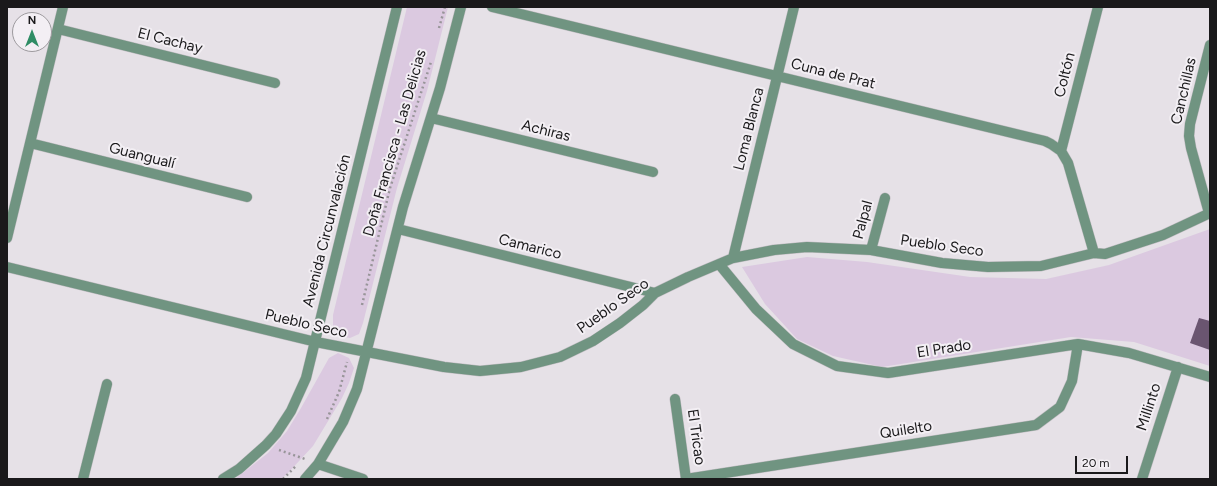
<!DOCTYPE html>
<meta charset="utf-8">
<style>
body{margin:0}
#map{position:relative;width:1217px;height:486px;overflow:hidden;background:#e6e1e7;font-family:Figtree,sans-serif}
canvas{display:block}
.frame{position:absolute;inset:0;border:8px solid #1a191b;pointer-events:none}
.north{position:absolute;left:12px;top:12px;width:40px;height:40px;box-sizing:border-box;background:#f3eff4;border:1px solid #9c999d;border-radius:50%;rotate:0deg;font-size:11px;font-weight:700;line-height:16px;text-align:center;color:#1a191b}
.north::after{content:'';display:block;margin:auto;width:14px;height:18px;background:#2f8d65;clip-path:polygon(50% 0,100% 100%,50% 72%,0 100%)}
.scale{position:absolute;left:1075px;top:456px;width:53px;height:18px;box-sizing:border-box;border:2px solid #1a191b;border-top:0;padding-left:5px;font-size:12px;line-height:14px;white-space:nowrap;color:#1a191b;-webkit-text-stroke:3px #f3eff4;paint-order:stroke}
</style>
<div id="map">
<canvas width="1217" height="486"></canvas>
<div class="frame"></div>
<div class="north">N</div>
<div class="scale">20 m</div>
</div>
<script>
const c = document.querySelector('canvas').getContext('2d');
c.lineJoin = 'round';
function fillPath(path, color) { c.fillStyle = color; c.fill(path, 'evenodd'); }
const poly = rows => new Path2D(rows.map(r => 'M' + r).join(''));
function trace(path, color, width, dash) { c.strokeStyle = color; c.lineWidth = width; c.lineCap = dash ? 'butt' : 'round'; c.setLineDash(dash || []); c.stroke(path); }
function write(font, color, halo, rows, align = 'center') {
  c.font = font + ' Figtree,sans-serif'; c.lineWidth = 4; c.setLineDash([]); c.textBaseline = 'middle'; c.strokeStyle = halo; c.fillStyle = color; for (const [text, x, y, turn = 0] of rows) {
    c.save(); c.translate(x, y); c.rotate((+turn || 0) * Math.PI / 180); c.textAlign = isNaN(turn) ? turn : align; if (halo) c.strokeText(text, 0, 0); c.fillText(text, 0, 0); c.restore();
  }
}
fillPath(poly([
 [407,7,448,7,427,91,397,188,363,323,359,334,350,338,338,336,333,327,333,315],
 [1210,229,1210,366,1134,342,1071,337,882,367,833,356,797,339,765,304,742,267,807,257,867,262,970,277,1046,279,1109,265],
 [338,353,349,358,354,368,349,383,342,398,313,446,287,474,281,479,235,479,268,453,287,431,301,408,329,358]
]), '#dbc9e0');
fillPath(poly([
 [1199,318,1210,321,1210,350,1190,343]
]), '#6a5570');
const minor = poly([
 [492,7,1045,141,1051,144,1061,151,1068,163,1094,253],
 [58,29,275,83],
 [431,118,653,172],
 [30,143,247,197],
 [1061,151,1098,7],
 [1209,213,1191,148,1189,136,1190,124,1210,45],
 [398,229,655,293],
 [7,238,63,7],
 [871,250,885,198],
 [733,258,794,7],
 [719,264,756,309,793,344,837,366,888,373,1078,344,1129,353,1210,377],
 [7,267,316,342,444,367,480,371,521,367,560,357,593,341,620,323,643,305,655,293,688,277,733,258,774,250,807,247,871,250,942,263,988,267,1041,266,1094,253,1105,254,1163,235,1210,213],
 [675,399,686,479],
 [318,464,363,479],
 [83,479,107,384],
 [223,479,239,469,266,445,276,434,291,411,306,378,397,7],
 [305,479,318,464,343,422,357,389,403,207,440,88,461,7],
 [686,479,1036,425,1060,407,1072,381,1078,344],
 [1142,479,1178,367]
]);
trace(minor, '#c1bdc2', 11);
trace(poly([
 [439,28,445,7],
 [362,305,390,188,431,62],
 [327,419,339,392,347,362],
 [279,450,305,459],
 [283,479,297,465]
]), '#989599', 2.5, [2, 3]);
trace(minor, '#709481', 10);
write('15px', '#1a191b', '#f3eff4', [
 ["El Cachay",170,41,14],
 ["Cuna de Prat",833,74,14],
 ["Coltón",1065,75,-76],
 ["Canchillas",1184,91,-77],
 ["Loma Blanca",749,129,-76],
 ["Achiras",546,131,14],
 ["Doña Francisca - Las Delicias",395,143,-74],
 ["Guangualí",142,156,14],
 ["Palpal",863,220,-75],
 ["Avenida Circunvalación",327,231,-76],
 ["Pueblo Seco",942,246,8],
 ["Camarico",530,247,14],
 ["Pueblo Seco",613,306,-35],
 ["Pueblo Seco",306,324,13],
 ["El Prado",944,349,-9],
 ["Millinto",1149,407,-72],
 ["Quilelto",906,430,-9],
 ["El Tricao",696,437,82]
]);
</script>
